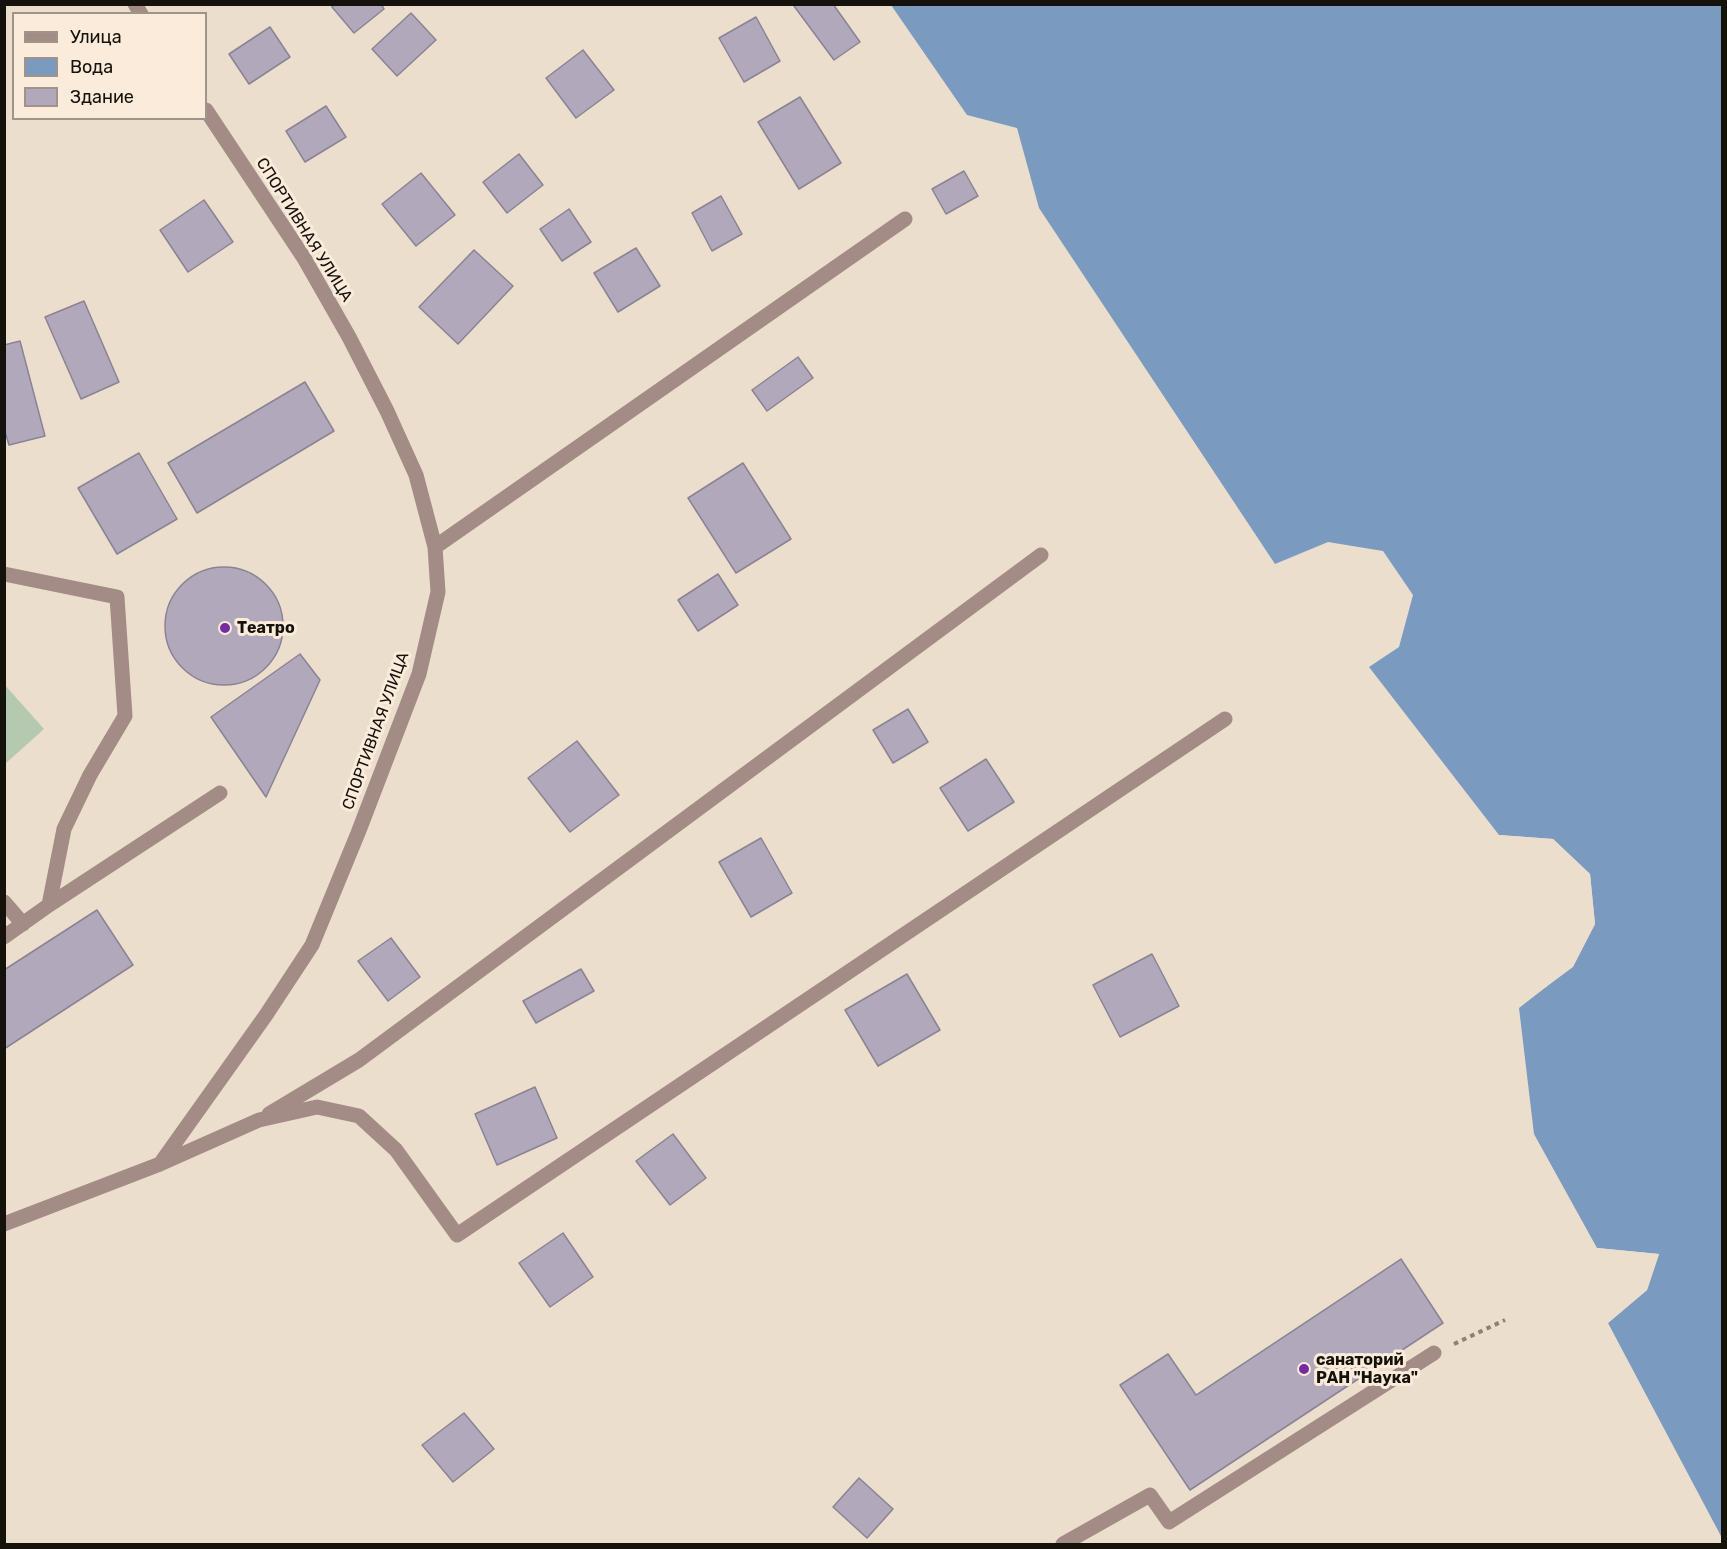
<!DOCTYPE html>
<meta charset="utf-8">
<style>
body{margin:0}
#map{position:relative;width:1727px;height:1549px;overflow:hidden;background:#ecdecd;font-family:Rubik,sans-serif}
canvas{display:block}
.frame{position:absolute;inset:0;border:6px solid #15110b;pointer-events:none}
.legend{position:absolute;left:12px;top:12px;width:195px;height:108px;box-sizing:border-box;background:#faebda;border:2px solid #9e9487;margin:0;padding:8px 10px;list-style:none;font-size:18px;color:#15110b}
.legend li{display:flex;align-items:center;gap:12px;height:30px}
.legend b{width:30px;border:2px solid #9e9487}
</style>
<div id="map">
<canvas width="1727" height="1549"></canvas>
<div class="frame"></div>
<ul class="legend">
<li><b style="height:8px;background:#a38b86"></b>Улица</li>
<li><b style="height:16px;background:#7a9ac0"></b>Вода</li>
<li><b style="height:16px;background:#b1a9bb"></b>Здание</li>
</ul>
</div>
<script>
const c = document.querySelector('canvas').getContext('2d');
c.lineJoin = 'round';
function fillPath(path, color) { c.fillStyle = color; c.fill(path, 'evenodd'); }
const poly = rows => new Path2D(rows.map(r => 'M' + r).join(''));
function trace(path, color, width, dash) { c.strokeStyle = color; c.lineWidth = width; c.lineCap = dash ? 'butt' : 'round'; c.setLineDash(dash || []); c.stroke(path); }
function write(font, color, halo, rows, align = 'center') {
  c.font = font + ' Rubik,sans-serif'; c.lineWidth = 6; c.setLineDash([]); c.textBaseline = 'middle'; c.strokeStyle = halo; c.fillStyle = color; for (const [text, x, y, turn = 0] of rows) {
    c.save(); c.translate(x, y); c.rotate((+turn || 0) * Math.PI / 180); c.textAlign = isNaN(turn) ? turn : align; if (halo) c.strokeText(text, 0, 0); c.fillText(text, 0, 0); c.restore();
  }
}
fillPath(poly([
 [4,684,44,729,5,764,4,764]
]), '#b4c9b0');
fillPath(poly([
 [891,5,1722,5,1722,1538,1608,1323,1647,1290,1659,1254,1597,1248,1534,1134,1519,1008,1573,966,1595,924,1590,874,1553,839,1499,835,1369,667,1399,647,1413,595,1383,551,1328,542,1275,564,1039,208,1017,128,967,115]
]), '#7a9ac0');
fillPath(poly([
 [1499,835,1553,839,1590,874,1595,924,1573,967,1516,1009,1517,1005,1570,965,1592,923,1588,876,1552,842,1499,838,1497,837],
 [1597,1248,1659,1254,1647,1290,1608,1323,1605,1324,1606,1321,1645,1288,1655,1256,1596,1251,1594,1250]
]), '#ecdecd');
const building = poly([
 [334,4,381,4,384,9,354,33,332,7,334,4],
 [796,4,833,4,860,42,834,60,794,6,796,4],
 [411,13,436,40,397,76,372,49,411,13],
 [756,17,780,61,744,82,719,38,756,17],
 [270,27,290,57,249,84,229,54,270,27],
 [583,50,614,90,576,118,546,78,583,50],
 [800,97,841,163,799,189,758,122,800,97],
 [326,106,346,137,305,162,286,131,326,106],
 [519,154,543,185,507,213,483,182,519,154],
 [964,171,978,196,946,214,932,189,964,171],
 [421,173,455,215,416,246,382,204,421,173],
 [721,196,742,234,712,251,692,213,721,196],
 [204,200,233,242,188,272,160,230,204,200],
 [569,209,591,242,562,261,540,229,569,209],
 [636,248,660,286,618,312,594,273,636,248],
 [474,250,513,286,458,344,419,307,474,250],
 [84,301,119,382,81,399,45,317,84,301],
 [20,341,45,436,9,445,4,428,4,345,20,341],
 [798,357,813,378,767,411,752,390,798,357],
 [305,382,334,431,197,513,168,463,305,382],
 [139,453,177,519,117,554,78,488,139,453],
 [743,463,791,539,736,573,688,498,743,463],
 '165 626a59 59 0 1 1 118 0a59 59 0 1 1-118 0Z',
 [718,574,738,605,698,631,678,600,718,574],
 [300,654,320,680,266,797,211,717,300,654],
 [908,709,928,742,893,763,873,730,908,709],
 [577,741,619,795,570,832,528,778,577,741],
 [986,759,1014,802,968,831,940,788,986,759],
 [761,838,792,893,751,917,719,862,761,838],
 [97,910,133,965,4,1049,4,970,97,910],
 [391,938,420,977,388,1001,358,961,391,938],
 [1152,954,1179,1006,1120,1037,1093,985,1152,954],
 [581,969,594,991,536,1023,523,1001,581,969],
 [907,974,940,1030,878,1066,845,1010,907,974],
 [535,1087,557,1138,497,1165,475,1114,535,1087],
 [673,1134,706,1178,670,1205,636,1161,673,1134],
 [563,1233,593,1277,550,1307,519,1263,563,1233],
 [1401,1259,1443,1323,1190,1490,1120,1385,1168,1354,1196,1395,1401,1259],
 [464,1413,494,1449,453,1482,422,1445,464,1413],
 [859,1478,893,1509,867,1538,833,1507,859,1478]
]);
fillPath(building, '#b1a9bb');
trace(building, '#8a8394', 1.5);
trace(poly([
 [1454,1344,1505,1320]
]), '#8b8175', 4, [4.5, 4.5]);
trace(poly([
 [135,4,141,14],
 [435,547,905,219],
 [4,574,117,597,125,716,90,775,64,829,49,905],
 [4,902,23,924],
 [4,937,49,905,220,793],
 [269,1114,359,1060,1041,555],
 [160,1164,259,1120,317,1107,359,1116,396,1150,457,1235,1225,719],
 [4,1224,160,1164,266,1015,312,945,358,833,419,674,438,592,435,547,416,475,387,411,349,337,304,258,206,110],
 [1063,1544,1150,1495,1169,1522,1434,1353]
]), '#a38b86', 15);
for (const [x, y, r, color] of [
 [225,628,6,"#762c9f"],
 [1304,1369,6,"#762c9f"]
]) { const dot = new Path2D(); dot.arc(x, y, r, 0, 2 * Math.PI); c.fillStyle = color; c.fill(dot); trace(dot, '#faebda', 2); }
write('16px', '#15110b', '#faebda', [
 ["СПОРТИВНАЯ УЛИЦА",304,230,58],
 ["СПОРТИВНАЯ УЛИЦА",376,731,-70]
]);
write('bold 16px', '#15110b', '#faebda', [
 ["Театро",237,628],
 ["санаторий",1316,1360],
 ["РАН \"Наука\"",1316,1378]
], 'left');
</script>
